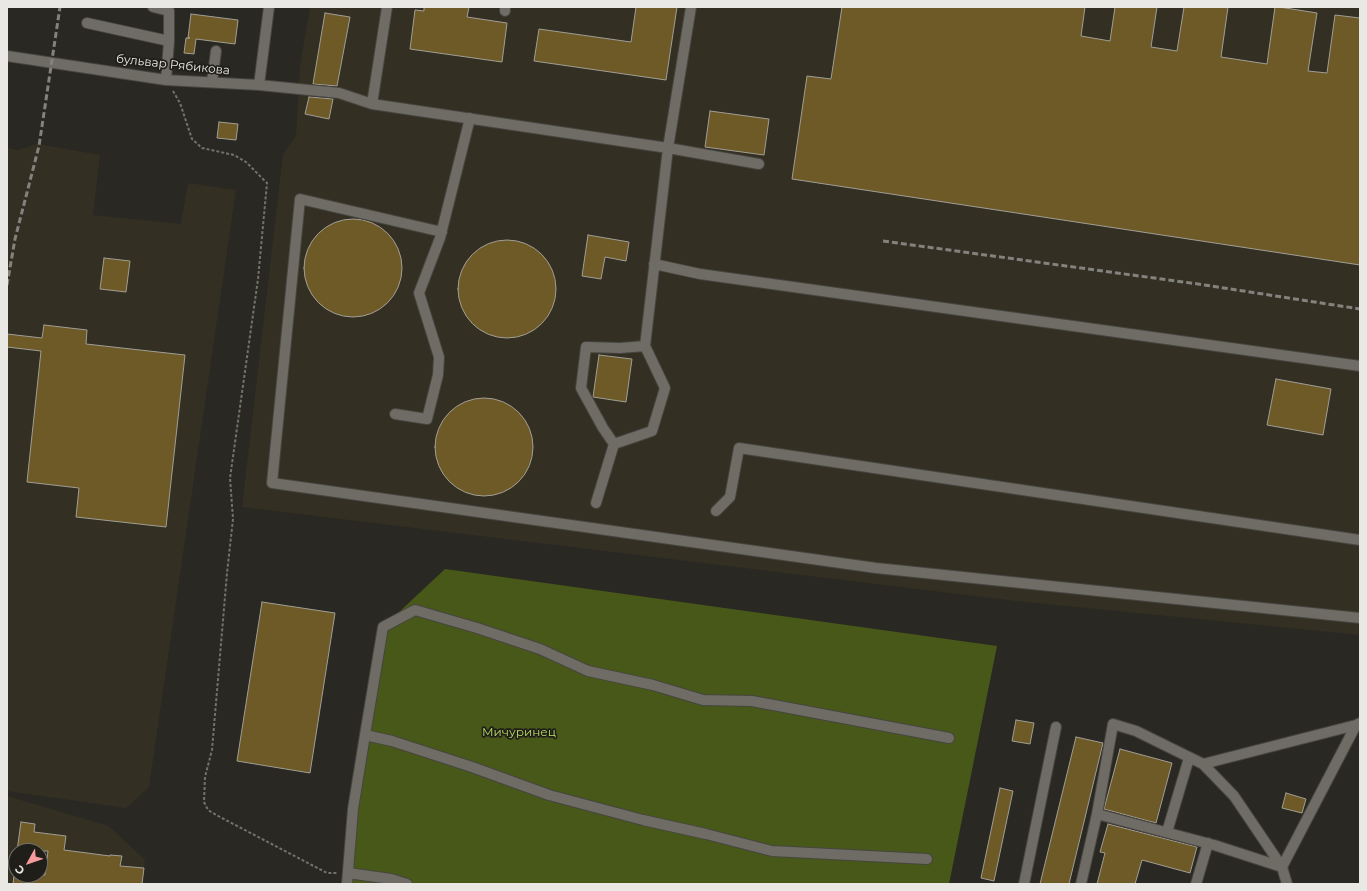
<!DOCTYPE html>
<meta charset="utf-8">
<style>
body{margin:0}
#map{position:relative;width:1367px;height:891px;overflow:hidden;background:#2a2822;font-family:Montserrat,sans-serif}
canvas{display:block}
.frame{position:absolute;inset:0;border:8px solid #eae8e5;pointer-events:none}
.north{position:absolute;left:8px;top:843px;width:40px;height:40px;box-sizing:border-box;background:#201e19;border:1px solid #716f6b;border-radius:50%;rotate:230deg;font-size:11px;font-weight:700;line-height:16px;text-align:center;color:#eae8e5}
.north::after{content:'';display:block;margin:auto;width:14px;height:18px;background:#f59b9d;clip-path:polygon(50% 0,100% 100%,50% 72%,0 100%)}
</style>
<div id="map">
<canvas width="1367" height="891"></canvas>
<div class="frame"></div>
<div class="north">С</div>
</div>
<script>
const c = document.querySelector('canvas').getContext('2d');
c.lineJoin = 'round';
function fillPath(path, color) { c.fillStyle = color; c.fill(path, 'evenodd'); }
const poly = rows => new Path2D(rows.map(r => 'M' + r).join(''));
function trace(path, color, width, dash) { c.strokeStyle = color; c.lineWidth = width; c.lineCap = dash ? 'butt' : 'round'; c.setLineDash(dash || []); c.stroke(path); }
function write(font, color, halo, rows, align = 'center') {
  c.font = font + ' Montserrat,sans-serif'; c.lineWidth = 3.5; c.setLineDash([]); c.textBaseline = 'middle'; c.strokeStyle = halo; c.fillStyle = color; for (const [text, x, y, turn = 0] of rows) {
    c.save(); c.translate(x, y); c.rotate((+turn || 0) * Math.PI / 180); c.textAlign = isNaN(turn) ? turn : align; if (halo) c.strokeText(text, 0, 0); c.fillText(text, 0, 0); c.restore();
  }
}
fillPath(poly([
 [310,7,1360,7,1360,635,1016,601,242,507,283,154,296,136,300,66],
 [38,144,100,155,93,215,181,224,188,183,236,190,149,787,126,808,7,791,7,148,17,150],
 [7,796,109,826,145,860,142,884,7,884],
 [16,851,40,851,40,875,16,875]
]), '#332f23');
fillPath(poly([
 [445,569,997,646,949,884,341,884,383,627]
]), '#475819');
const building = poly([
 [424,7,469,7,467,17,507,23,502,62,410,49,415,10,424,11,424,7],
 [636,7,677,7,666,80,534,61,539,29,631,42,636,7],
 [842,7,1085,7,1081,36,1110,41,1115,7,1157,7,1151,47,1177,51,1184,7,1228,7,1221,57,1267,64,1275,7,1279,7,1317,13,1308,71,1327,73,1335,15,1360,18,1360,265,792,179,807,76,831,79,842,7],
 [325,13,350,17,337,86,313,84,325,13],
 [191,14,238,20,235,44,196,39,194,54,184,53,186,38,190,38,188,38,191,14],
 [309,97,333,99,329,119,305,114,309,97],
 [710,111,769,119,764,155,705,147,710,111],
 [219,122,238,124,236,140,217,138,219,122],
 '304 268a49 49 0 1 1 98 0a49 49 0 1 1-98 0Z',
 [588,235,629,242,626,261,605,257,601,279,582,276,588,235],
 '458 289a49 49 0 1 1 98 0a49 49 0 1 1-98 0Z',
 [104,258,130,261,126,292,100,289,104,258],
 [44,325,87,330,86,344,185,355,166,527,76,517,79,488,27,482,41,351,7,347,7,334,42,338,44,325],
 [599,355,632,359,626,402,593,397,599,355],
 [1276,379,1331,389,1323,435,1267,425,1276,379],
 '435 447a49 49 0 1 1 98 0a49 49 0 1 1-98 0Z',
 [262,602,335,613,310,773,237,761,262,602],
 [1016,720,1034,723,1030,744,1012,741,1016,720],
 [1076,737,1103,743,1069,884,1040,884,1076,737],
 [1120,749,1172,763,1156,823,1104,809,1120,749],
 [1000,788,1013,791,994,881,981,878,1000,788],
 [1286,793,1306,799,1302,813,1282,808,1286,793],
 [21,822,35,824,34,832,66,836,64,850,110,856,110,855,122,856,120,866,144,868,142,884,13,884,14,875,45,875,48,851,17,851,21,822],
 [1108,824,1197,847,1190,873,1142,860,1135,884,1097,884,1105,853,1100,852,1108,824]
]);
fillPath(building, '#6d5a26');
trace(building, '#a19e97', 1);
const minor = poly([
 [153,7,169,11,169,41,166,80],
 [505,11,505,7],
 [87,23,169,41],
 [7,56,166,80,259,85,269,7],
 [212,82,216,51],
 [259,85,339,93,372,104,668,148,759,164],
 [372,104,387,7],
 [442,232,300,199,272,483,876,568,1360,618],
 [654,264,700,274,1360,366],
 [395,414,427,419,438,375,439,357,419,293,440,238,470,118],
 [614,444,652,431,665,388,645,346,668,148,691,7],
 [596,503,614,444,603,428,581,388,586,347,620,348,645,346],
 [716,511,730,497,739,448,1360,540],
 [365,735,383,627,415,610,477,628,540,649,588,671,653,685,703,700,752,701,949,738],
 [1203,764,1356,725],
 [1167,832,1189,758],
 [348,873,391,879,407,884],
 [347,884,353,809,365,735,392,741,472,767,549,795,643,820,706,834,772,851,927,859],
 [1024,884,1056,727],
 [1081,884,1097,814],
 [1196,884,1208,843],
 [1287,884,1282,867,1234,796,1203,764,1136,731,1113,724,1097,814,1214,845,1282,867,1356,725,1360,723]
]);
trace(minor, '#46453f', 12);
trace(poly([
 [173,91,180,103,192,139,202,148,234,155,246,162,267,183,258,279,230,478,233,519,227,573,212,750,205,777,204,802,208,810,220,817,327,873,338,873]
]), '#74726d', 2, [3, 2]);
trace(minor, '#6f6c66', 10);
trace(poly([
 [883,241,1198,284,1360,309],
 [7,285,15,239,39,146,60,7]
]), '#84827e', 3, [6, 3]);
write('12px', '#eae8e5', '#201e19', [
 ["бульвар Рябикова",173,65,6]
]);
write('12px', '#bcdf65', '#201e19', [
 ["Мичуринец",519,732]
]);
</script>
